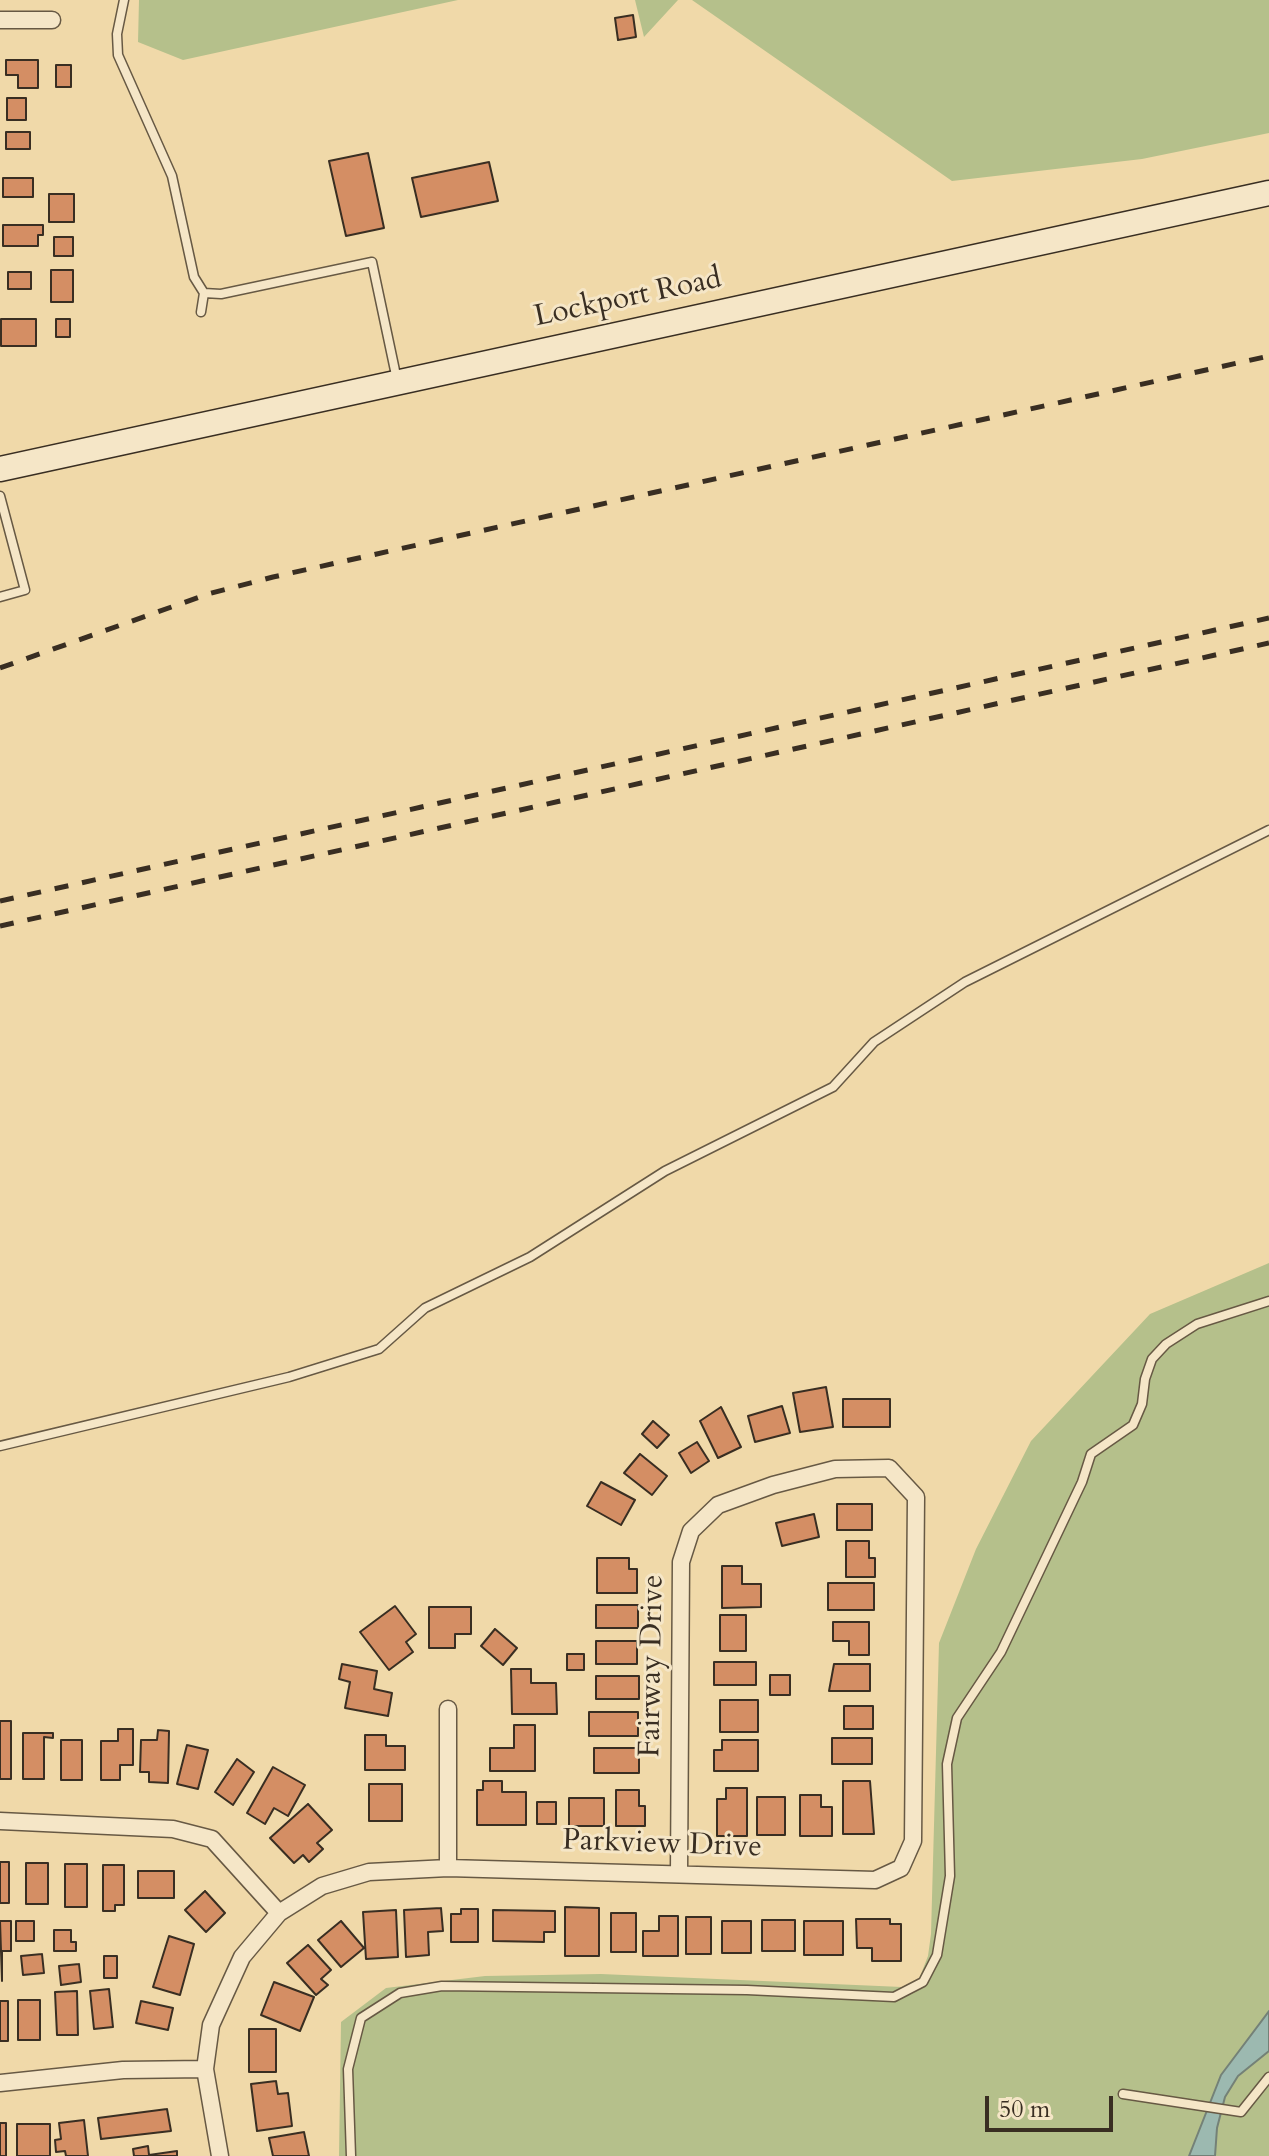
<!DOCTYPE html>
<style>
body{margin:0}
#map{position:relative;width:1269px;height:2156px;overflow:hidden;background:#f0d9a9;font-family:Cardo,serif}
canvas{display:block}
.scale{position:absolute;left:985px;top:2096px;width:128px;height:36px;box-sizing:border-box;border:4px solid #392e22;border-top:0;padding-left:10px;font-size:24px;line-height:28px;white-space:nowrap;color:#392e22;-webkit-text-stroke:6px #f5e6c7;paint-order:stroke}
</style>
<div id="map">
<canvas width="1269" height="2156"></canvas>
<div class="scale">50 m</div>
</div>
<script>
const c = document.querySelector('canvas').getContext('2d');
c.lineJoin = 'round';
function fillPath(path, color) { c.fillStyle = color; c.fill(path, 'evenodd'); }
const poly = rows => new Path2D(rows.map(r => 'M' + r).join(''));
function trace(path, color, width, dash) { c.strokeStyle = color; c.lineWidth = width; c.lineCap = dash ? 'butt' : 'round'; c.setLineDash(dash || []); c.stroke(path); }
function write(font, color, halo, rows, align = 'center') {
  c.font = font + ' Cardo,serif'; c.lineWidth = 6; c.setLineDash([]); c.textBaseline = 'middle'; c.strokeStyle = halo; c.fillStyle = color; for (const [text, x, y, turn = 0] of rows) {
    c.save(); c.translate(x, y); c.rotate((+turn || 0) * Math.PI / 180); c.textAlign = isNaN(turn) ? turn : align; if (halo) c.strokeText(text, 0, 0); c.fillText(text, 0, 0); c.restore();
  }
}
fillPath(poly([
 [139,0,458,0,183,60,138,42],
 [635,0,678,0,644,37],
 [692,0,1269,0,1269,133,1142,159,952,181],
 [1269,1263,1269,2156,339,2156,341,2022,386,1988,485,1976,601,1974,902,1987,919,1979,928,1956,931,1934,939,1643,976,1549,1031,1441,1150,1314]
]), '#b5c08b');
const water = poly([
 [1269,2011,1269,2051,1238,2076,1225,2097,1217,2128,1215,2156,1189,2156,1221,2075,1269,2011]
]);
fillPath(water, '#9cb9b0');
trace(water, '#748177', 2);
const building = poly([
 [633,15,636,37,618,40,615,18,633,15],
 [6,60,38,60,38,88,18,88,18,75,6,75,6,60],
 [56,65,71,65,71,87,56,87,56,65],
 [7,98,26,98,26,120,7,120,7,98],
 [6,132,30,132,30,149,6,149,6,132],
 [368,153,384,228,346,236,329,161,368,153],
 [489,162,498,201,421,217,412,178,489,162],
 [3,178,33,178,33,197,3,197,3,178],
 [49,194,74,194,74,222,49,222,49,194],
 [3,225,43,225,43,235,38,235,38,246,3,246,3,225],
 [54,237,73,237,73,256,54,256,54,237],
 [51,270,73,270,73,302,51,302,51,270],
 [8,272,31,272,31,289,8,289,8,272],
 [1,319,36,319,36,346,1,346,1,319],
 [56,319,70,319,70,337,56,337,56,319],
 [826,1387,833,1427,800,1432,793,1393,826,1387],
 [843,1399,890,1399,890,1427,843,1427,843,1399],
 [782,1406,790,1433,755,1442,748,1416,782,1406],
 [721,1407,741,1447,718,1458,700,1421,721,1407],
 [653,1421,669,1435,657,1448,642,1434,653,1421],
 [697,1442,709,1461,691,1473,679,1453,697,1442],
 [640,1454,667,1476,652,1495,624,1473,640,1454],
 [601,1482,635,1500,621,1525,587,1506,601,1482],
 [837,1504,872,1504,872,1530,837,1530,837,1504],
 [814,1514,819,1537,782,1546,776,1523,814,1514],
 [846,1541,869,1541,869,1558,875,1558,875,1577,846,1577,846,1541],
 [597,1558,629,1558,629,1569,637,1569,637,1593,597,1593,597,1558],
 [722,1566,742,1566,742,1584,761,1584,761,1607,722,1608,722,1566],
 [828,1583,874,1583,874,1610,828,1610,828,1583],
 [596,1605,638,1605,638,1628,596,1628,596,1605],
 [395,1606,416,1634,406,1642,413,1652,389,1670,360,1632,395,1606],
 [429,1607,471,1607,471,1634,455,1634,455,1648,429,1648,429,1607],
 [720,1615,746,1615,746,1651,720,1651,720,1615],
 [833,1622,869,1622,869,1655,849,1655,849,1641,833,1641,833,1622],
 [495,1629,517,1648,503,1665,481,1646,495,1629],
 [596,1641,637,1641,637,1664,596,1664,596,1641],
 [567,1654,584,1654,584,1670,567,1670,567,1654],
 [714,1662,756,1662,756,1685,714,1685,714,1662],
 [342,1664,377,1671,374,1689,392,1693,388,1716,345,1708,350,1682,339,1679,342,1664],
 [834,1664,870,1664,870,1691,829,1691,834,1664],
 [511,1669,531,1669,531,1683,556,1683,557,1714,512,1714,511,1669],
 [770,1675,790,1675,790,1695,770,1695,770,1675],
 [596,1676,639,1676,639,1699,596,1699,596,1676],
 [720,1700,758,1700,758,1732,720,1732,720,1700],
 [844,1706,873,1706,873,1729,844,1729,844,1706],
 [589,1712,638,1712,638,1736,589,1736,589,1712],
 [0,1721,11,1721,11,1779,0,1779,0,1721],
 [514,1725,535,1725,535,1771,490,1771,490,1748,514,1748,514,1725],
 [118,1729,133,1729,133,1765,120,1765,120,1780,101,1780,101,1741,118,1741,118,1729],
 [158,1730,169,1731,168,1783,149,1782,149,1772,140,1772,141,1740,157,1740,158,1730],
 [23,1733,53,1733,53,1738,44,1737,44,1779,23,1779,23,1733],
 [365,1735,386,1735,386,1746,405,1746,405,1770,365,1770,365,1735],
 [832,1738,872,1738,872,1764,832,1764,832,1738],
 [61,1740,82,1740,82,1780,61,1780,61,1740],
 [722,1740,758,1740,758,1771,714,1771,714,1750,722,1750,722,1740],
 [187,1745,208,1750,198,1789,177,1784,187,1745],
 [594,1748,639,1748,639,1773,594,1773,594,1748],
 [237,1759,254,1772,233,1805,215,1792,237,1759],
 [273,1767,305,1785,288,1816,274,1808,265,1824,247,1813,273,1767],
 [483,1781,502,1781,502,1792,526,1792,526,1825,477,1825,477,1790,483,1790,483,1781],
 [843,1781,870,1781,874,1834,843,1834,843,1781],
 [369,1784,402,1784,402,1821,369,1821,369,1784],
 [726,1788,747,1788,747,1836,717,1836,717,1799,726,1799,726,1788],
 [616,1790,639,1790,639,1806,645,1806,645,1826,616,1826,616,1790],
 [800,1795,821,1795,821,1807,832,1807,832,1836,800,1836,800,1795],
 [757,1797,785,1797,785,1835,757,1835,757,1797],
 [569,1798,604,1798,604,1826,569,1826,569,1798],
 [537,1802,556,1802,556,1824,537,1824,537,1802],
 [308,1804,332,1830,317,1843,323,1849,309,1862,303,1855,294,1863,270,1838,308,1804],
 [0,1862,9,1862,9,1903,0,1903,0,1862],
 [26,1863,48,1863,48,1904,26,1904,26,1863],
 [65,1864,87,1864,87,1907,65,1907,65,1864],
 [103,1865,124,1865,124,1905,115,1905,115,1911,103,1911,103,1865],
 [138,1871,174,1871,174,1898,138,1898,138,1871],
 [205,1891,225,1913,206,1932,185,1910,205,1891],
 [565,1907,599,1908,599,1956,565,1956,565,1907],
 [441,1908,443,1931,428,1932,429,1955,406,1957,404,1910,441,1908],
 [461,1909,478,1909,478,1942,451,1942,451,1914,461,1914,461,1909],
 [396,1910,398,1957,366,1959,363,1912,396,1910],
 [493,1910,555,1911,555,1932,544,1932,544,1942,493,1941,493,1910],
 [611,1913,636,1913,636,1952,611,1952,611,1913],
 [659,1916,678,1916,678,1956,643,1956,643,1931,659,1931,659,1916],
 [686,1917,711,1917,711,1954,686,1954,686,1917],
 [856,1919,890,1919,890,1924,901,1924,901,1961,872,1961,872,1948,857,1948,856,1919],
 [762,1920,795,1920,795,1951,762,1951,762,1920],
 [0,1921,11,1921,11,1951,2,1951,2,1981,0,1921],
 [16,1921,34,1921,34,1941,16,1941,16,1921],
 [341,1921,364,1948,341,1967,318,1940,341,1921],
 [722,1921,751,1921,751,1953,722,1953,722,1921],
 [804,1921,843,1921,843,1955,804,1955,804,1921],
 [54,1930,71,1930,71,1942,76,1942,76,1951,54,1951,54,1930],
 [169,1936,194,1944,180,1995,153,1987,169,1936],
 [308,1945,331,1970,321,1979,328,1985,316,1995,287,1963,308,1945],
 [42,1954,44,1973,23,1975,21,1956,42,1954],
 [104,1956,117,1956,117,1978,104,1978,104,1956],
 [79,1964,81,1982,61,1985,59,1966,79,1964],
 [274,1982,314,1997,300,2031,261,2015,274,1982],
 [109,1989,113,2027,94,2029,90,1991,109,1989],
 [77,1991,78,2035,57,2035,55,1992,77,1991],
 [18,2000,40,2000,40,2040,18,2040,18,2000],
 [0,2001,8,2001,8,2041,0,2041,0,2001],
 [141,2001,173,2008,168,2030,136,2023,141,2001],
 [249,2029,276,2029,276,2072,249,2072,249,2029],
 [276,2081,278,2094,288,2093,292,2126,257,2131,251,2084,276,2081],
 [167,2109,171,2131,101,2139,98,2118,167,2109],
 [84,2120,88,2156,66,2156,65,2151,56,2152,55,2140,61,2139,59,2123,84,2120],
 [0,2123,6,2123,6,2156,0,2156,0,2123],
 [17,2124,50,2124,50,2156,17,2156,17,2124],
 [304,2132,309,2156,273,2156,269,2138,304,2132],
 [148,2146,149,2155,177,2151,177,2156,134,2156,133,2149,148,2146]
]);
fillPath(building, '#d48e64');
trace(building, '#392e22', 2);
const lane = poly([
 [124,0,117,34,118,55,172,176,194,277,204,293,221,294,372,262,397,380],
 [201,312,204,293],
 [0,496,25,590,0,597],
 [0,1446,289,1377,379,1349,425,1308,530,1257,665,1171,833,1087,874,1042,965,982,1269,830],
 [1123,2094,1241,2112,1269,2077],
 [351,2156,348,2069,361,2018,400,1993,442,1986,747,1990,894,1997,923,1982,937,1955,950,1876,947,1764,957,1718,1001,1652,1082,1482,1091,1454,1133,1425,1142,1404,1145,1379,1152,1359,1166,1344,1197,1324,1269,1301]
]);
const street = poly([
 [0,20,52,20],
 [448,1709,448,1868],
 [0,1821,173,1829,212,1839,279,1913],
 [0,2083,123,2070,205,2069],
 [220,2156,205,2069,211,2025,242,1957,279,1913,322,1886,369,1872,448,1868,875,1880,901,1868,913,1841,916,1497,889,1468,835,1469,773,1485,718,1505,691,1531,681,1562,679,1873]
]);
const secondary = poly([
 [0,469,1269,193]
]);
trace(lane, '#675944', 11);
trace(street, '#675944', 19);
trace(secondary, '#392e22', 27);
trace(lane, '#f5e6c7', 8);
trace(street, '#f5e6c7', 16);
trace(secondary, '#f5e6c7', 24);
trace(poly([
 [0,668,208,594,273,577,1269,356],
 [0,901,1269,618],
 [0,926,1269,643]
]), '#392e22', 5, [14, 14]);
write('30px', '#392e22', '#f5e6c7', [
 ["Lockport Road",628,299,-12],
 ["Fairway Drive",653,1666,-89],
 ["Parkview Drive",662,1845,2]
]);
</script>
